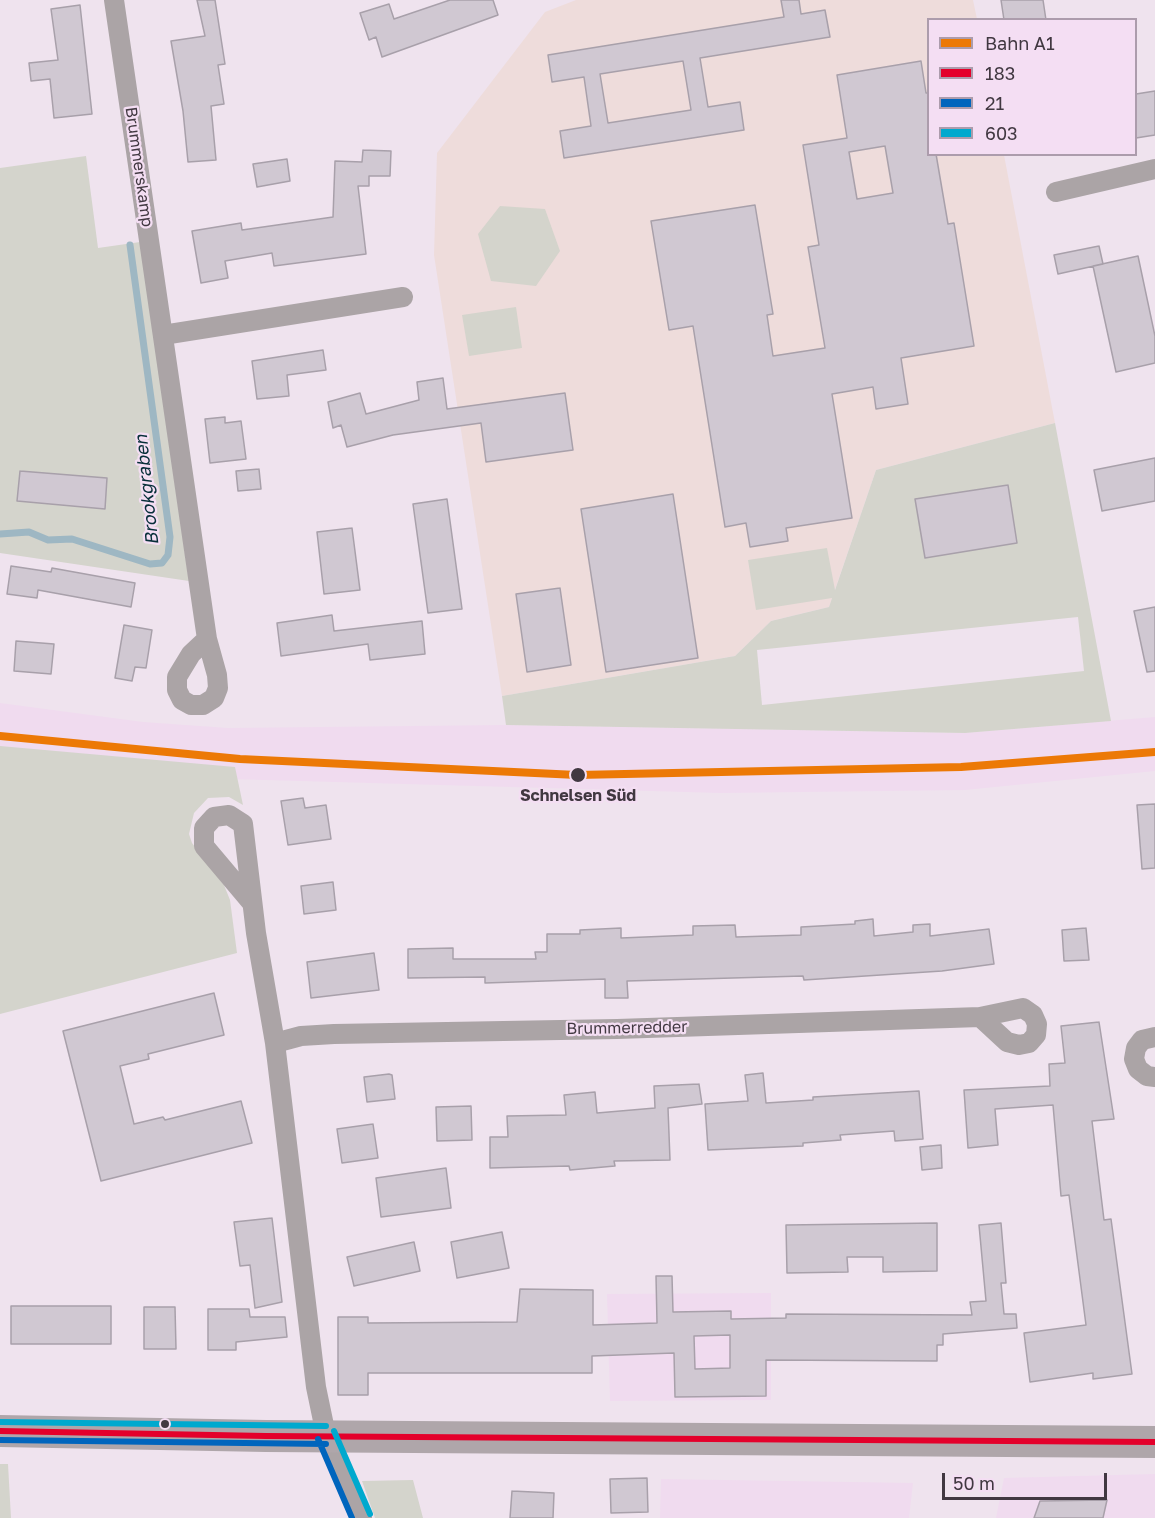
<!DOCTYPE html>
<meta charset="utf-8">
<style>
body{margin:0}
#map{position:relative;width:1155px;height:1518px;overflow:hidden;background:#efe3ee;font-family:"Golos Text",sans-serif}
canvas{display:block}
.legend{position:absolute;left:927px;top:18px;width:210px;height:138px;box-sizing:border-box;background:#f4def3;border:2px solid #ac9cac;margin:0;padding:8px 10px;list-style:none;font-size:18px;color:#413841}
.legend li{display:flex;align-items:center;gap:12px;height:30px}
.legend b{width:30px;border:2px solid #ac9cac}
.scale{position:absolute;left:942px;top:1473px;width:165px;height:27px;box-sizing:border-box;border:3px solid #413841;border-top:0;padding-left:8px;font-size:18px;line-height:21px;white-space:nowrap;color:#413841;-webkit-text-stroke:4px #f4def3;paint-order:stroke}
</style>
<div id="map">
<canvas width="1155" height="1518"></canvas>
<ul class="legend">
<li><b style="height:8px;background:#ec7906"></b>Bahn A1</li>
<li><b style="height:8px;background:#e4002b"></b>183</li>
<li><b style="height:8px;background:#0065bd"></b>21</li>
<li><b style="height:8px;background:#00a9ce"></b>603</li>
</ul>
<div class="scale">50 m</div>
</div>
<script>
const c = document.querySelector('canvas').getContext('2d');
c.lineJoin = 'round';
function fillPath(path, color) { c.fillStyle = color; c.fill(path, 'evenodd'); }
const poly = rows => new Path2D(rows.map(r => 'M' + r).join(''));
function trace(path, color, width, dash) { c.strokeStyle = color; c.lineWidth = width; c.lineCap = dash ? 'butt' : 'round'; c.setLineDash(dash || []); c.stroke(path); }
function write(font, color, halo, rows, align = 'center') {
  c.font = font + ' "Golos Text",sans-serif'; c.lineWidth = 4.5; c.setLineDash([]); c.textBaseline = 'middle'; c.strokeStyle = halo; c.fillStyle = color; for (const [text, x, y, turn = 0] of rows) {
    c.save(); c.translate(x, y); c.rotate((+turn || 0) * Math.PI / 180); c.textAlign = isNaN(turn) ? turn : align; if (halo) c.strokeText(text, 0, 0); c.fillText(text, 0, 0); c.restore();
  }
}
fillPath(poly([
 [0,703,143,722,228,728,506,725,965,733,1155,717,1155,771,965,790,721,793,230,779,0,755],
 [771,1293,771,1400,610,1401,607,1294],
 [1155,1474,1155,1518,996,1518,1004,1478],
 [661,1479,913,1483,909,1518,660,1518]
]), '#f0dbef');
fillPath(poly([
 [576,0,973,0,977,19,928,20,928,154,1004,155,1055,423,876,470,829,607,771,621,735,656,502,696,434,255,437,153,545,12]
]), '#eedcdb');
fillPath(poly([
 [86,156,98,248,140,242,189,581,0,553,0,168],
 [500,206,545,209,560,251,536,286,491,281,478,234],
 [516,307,522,348,469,356,462,315],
 [1055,423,1111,721,965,733,506,725,502,696,735,656,771,621,829,607,832,598,756,610,748,560,827,548,835,590,876,470],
 [1078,617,1084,671,762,705,757,650],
 [0,746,235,767,243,805,229,797,208,798,194,813,189,834,192,843,224,885,230,900,237,953,0,1014],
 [0,1464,8,1464,11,1518,0,1518],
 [413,1480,423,1518,375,1518,362,1481]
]), '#d4d4cc');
trace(poly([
 [0,534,29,532,48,540,72,539,150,564,162,563,168,555,170,537,130,245]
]), '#9eb7c3', 7);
const building = poly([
 [197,0,215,0,225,64,218,65,224,104,211,106,216,160,188,162,183,111,171,41,205,36,197,0],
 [450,0,493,0,498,15,382,57,376,37,369,40,360,13,389,4,394,19,450,0],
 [781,0,799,0,801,14,825,10,830,37,700,58,708,107,740,102,744,130,564,158,560,131,591,126,584,77,552,82,548,55,784,17,781,0],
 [683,61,691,110,608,123,600,74,683,61],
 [1001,0,1043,0,1046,20,1004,20,1001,0],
 [80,5,92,114,54,118,50,79,31,81,29,63,58,60,51,9,80,5],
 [921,61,926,93,928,93,928,154,936,154,948,224,954,223,974,346,901,358,908,404,876,409,873,387,832,394,852,518,786,528,788,541,750,547,746,523,725,527,693,326,669,330,651,221,755,205,773,314,767,315,773,356,825,348,808,247,819,245,803,145,847,138,837,75,921,61],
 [885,146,893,193,857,199,849,152,885,146],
 [1155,91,1155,135,1136,138,1136,94,1155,91],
 [363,150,391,151,390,176,369,176,369,186,358,186,366,254,274,266,272,253,225,261,228,278,201,283,192,231,241,223,242,230,333,217,335,161,362,162,363,150],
 [287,159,290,181,257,187,253,164,287,159],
 [1099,246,1103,264,1058,274,1054,255,1099,246],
 [1138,256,1155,336,1155,363,1116,372,1093,266,1138,256],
 [323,350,326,370,287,375,289,396,257,399,252,361,323,350],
 [443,378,447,409,565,393,573,450,486,462,481,423,393,435,347,447,341,425,333,428,328,402,360,393,366,414,419,400,417,382,443,378],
 [225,417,225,423,241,421,246,459,210,463,205,419,225,417],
 [1155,458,1155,501,1102,511,1094,470,1155,458],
 [259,469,261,489,238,491,236,471,259,469],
 [20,471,107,478,105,509,17,501,20,471],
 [1008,485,1017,543,925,558,915,499,1008,485],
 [673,494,698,658,606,672,581,509,673,494],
 [447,499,462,609,428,613,413,504,447,499],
 [352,528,360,590,324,594,317,532,352,528],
 [11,566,51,572,52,568,135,583,131,607,38,590,37,598,7,594,11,566],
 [560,588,571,665,527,672,516,594,560,588],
 [1155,607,1155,671,1147,672,1134,611,1155,607],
 [332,615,334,631,422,621,425,654,370,660,368,644,281,656,277,623,332,615],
 [124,625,152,630,146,668,135,667,132,681,115,678,124,625],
 [16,641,54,644,51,674,14,671,16,641],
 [303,798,305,808,326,805,331,839,288,845,281,801,303,798],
 [1155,804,1155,868,1142,869,1137,805,1155,804],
 [333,882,336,910,304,914,301,886,333,882],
 [873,919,874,936,913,932,913,925,930,924,930,936,989,929,994,964,942,971,804,980,803,976,627,981,628,998,605,998,605,979,485,983,485,977,408,978,408,949,453,948,453,959,536,959,535,952,547,952,547,934,580,934,580,930,621,928,621,938,693,935,693,926,735,925,736,937,801,935,801,927,855,924,855,921,873,919],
 [1086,928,1089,960,1064,961,1062,930,1086,928],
 [374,953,379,990,311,998,307,962,374,953],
 [214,993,224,1035,148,1054,149,1059,120,1066,134,1124,163,1117,165,1120,241,1101,252,1143,101,1181,63,1031,214,993],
 [1099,1022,1114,1119,1092,1121,1104,1220,1111,1219,1132,1374,1093,1379,1093,1373,1030,1382,1024,1333,1086,1325,1069,1195,1061,1196,1053,1105,995,1109,998,1145,968,1148,964,1090,1050,1086,1049,1064,1065,1063,1061,1026,1099,1022],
 [763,1073,766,1103,813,1100,813,1097,919,1091,923,1139,895,1141,894,1131,840,1135,841,1140,803,1143,803,1146,708,1150,705,1104,748,1101,745,1075,763,1073],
 [389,1074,392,1075,395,1099,367,1102,364,1077,389,1074],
 [699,1084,702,1104,668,1108,670,1160,614,1161,615,1166,570,1170,569,1166,490,1168,490,1137,508,1137,507,1116,566,1115,564,1095,595,1092,597,1113,655,1108,654,1086,699,1084],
 [471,1106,472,1140,437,1141,436,1107,471,1106],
 [373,1124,378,1158,342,1163,337,1129,373,1124],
 [941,1145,942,1168,922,1170,920,1147,941,1145],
 [446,1168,451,1208,381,1217,376,1178,446,1168],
 [272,1218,282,1302,255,1308,250,1265,240,1266,234,1222,272,1218],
 [937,1223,937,1271,883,1272,883,1257,847,1257,848,1272,787,1273,786,1225,937,1223],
 [1001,1223,1006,1283,1001,1283,1004,1314,1016,1314,1017,1328,943,1334,943,1345,937,1345,937,1361,766,1360,766,1396,675,1397,674,1353,592,1356,592,1373,368,1373,368,1395,338,1395,338,1317,368,1317,368,1323,517,1322,520,1289,593,1290,593,1325,657,1323,656,1276,672,1276,673,1312,731,1311,731,1319,786,1318,786,1314,972,1315,970,1302,986,1301,979,1225,1001,1223],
 [730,1335,730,1368,695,1369,694,1336,730,1335],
 [502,1232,509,1268,457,1278,451,1242,502,1232],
 [414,1242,420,1271,354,1286,347,1257,414,1242],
 [11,1306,111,1306,111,1344,11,1344,11,1306],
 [144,1307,175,1307,176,1349,144,1349,144,1307],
 [208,1309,249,1309,250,1317,285,1317,287,1337,236,1342,236,1350,208,1350,208,1309],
 [647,1478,648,1512,611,1513,610,1479,647,1478],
 [512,1491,554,1493,553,1518,510,1518,512,1491],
 [1107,1500,1103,1518,1034,1518,1040,1501,1107,1500]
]);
fillPath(building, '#d0c8d2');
trace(building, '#a8a0aa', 1.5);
trace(poly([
 [114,0,207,639,217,675,218,688,214,698,203,705,191,705,182,700,177,690,177,677,191,654,207,639],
 [1056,192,1155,169],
 [163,335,403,297],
 [252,903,204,846,204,828,214,817,229,815,243,824,256,933,275,1043,316,1387,326,1435,362,1518],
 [1155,1037,1142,1040,1136,1048,1134,1059,1138,1069,1147,1076,1155,1077],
 [275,1043,301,1036,334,1034,617,1029,980,1017,1007,1042,1019,1045,1029,1043,1036,1035,1037,1024,1033,1015,1023,1008,980,1017]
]), '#aba4a6', 20);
trace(poly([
 [0,1431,266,1436,1155,1442]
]), '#afa6aa', 32);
trace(poly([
 [0,1431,266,1436,1155,1442]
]), '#e4002b', 6);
trace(poly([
 [318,1439,352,1518],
 [0,1440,326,1444]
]), '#0065bd', 6);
trace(poly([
 [0,1422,326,1426],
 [334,1431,370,1514]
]), '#00a9ce', 6);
trace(poly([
 [0,736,240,759,577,775,961,767,1155,752]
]), '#ec7906', 8);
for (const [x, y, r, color] of [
 [578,775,8,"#413841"],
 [165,1424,5,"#413841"]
]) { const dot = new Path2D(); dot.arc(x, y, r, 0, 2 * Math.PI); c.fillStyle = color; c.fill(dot); trace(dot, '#f4def3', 2); }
write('16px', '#413841', '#f4def3', [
 ["Brummerskamp",139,167,82],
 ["Brummerredder",627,1028,-1]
]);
write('bold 16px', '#413841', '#f4def3', [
 ["Schnelsen Süd",578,796]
]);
write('italic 18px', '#072f39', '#f4def3', [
 ["Brookgraben",147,490,-96]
]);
</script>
